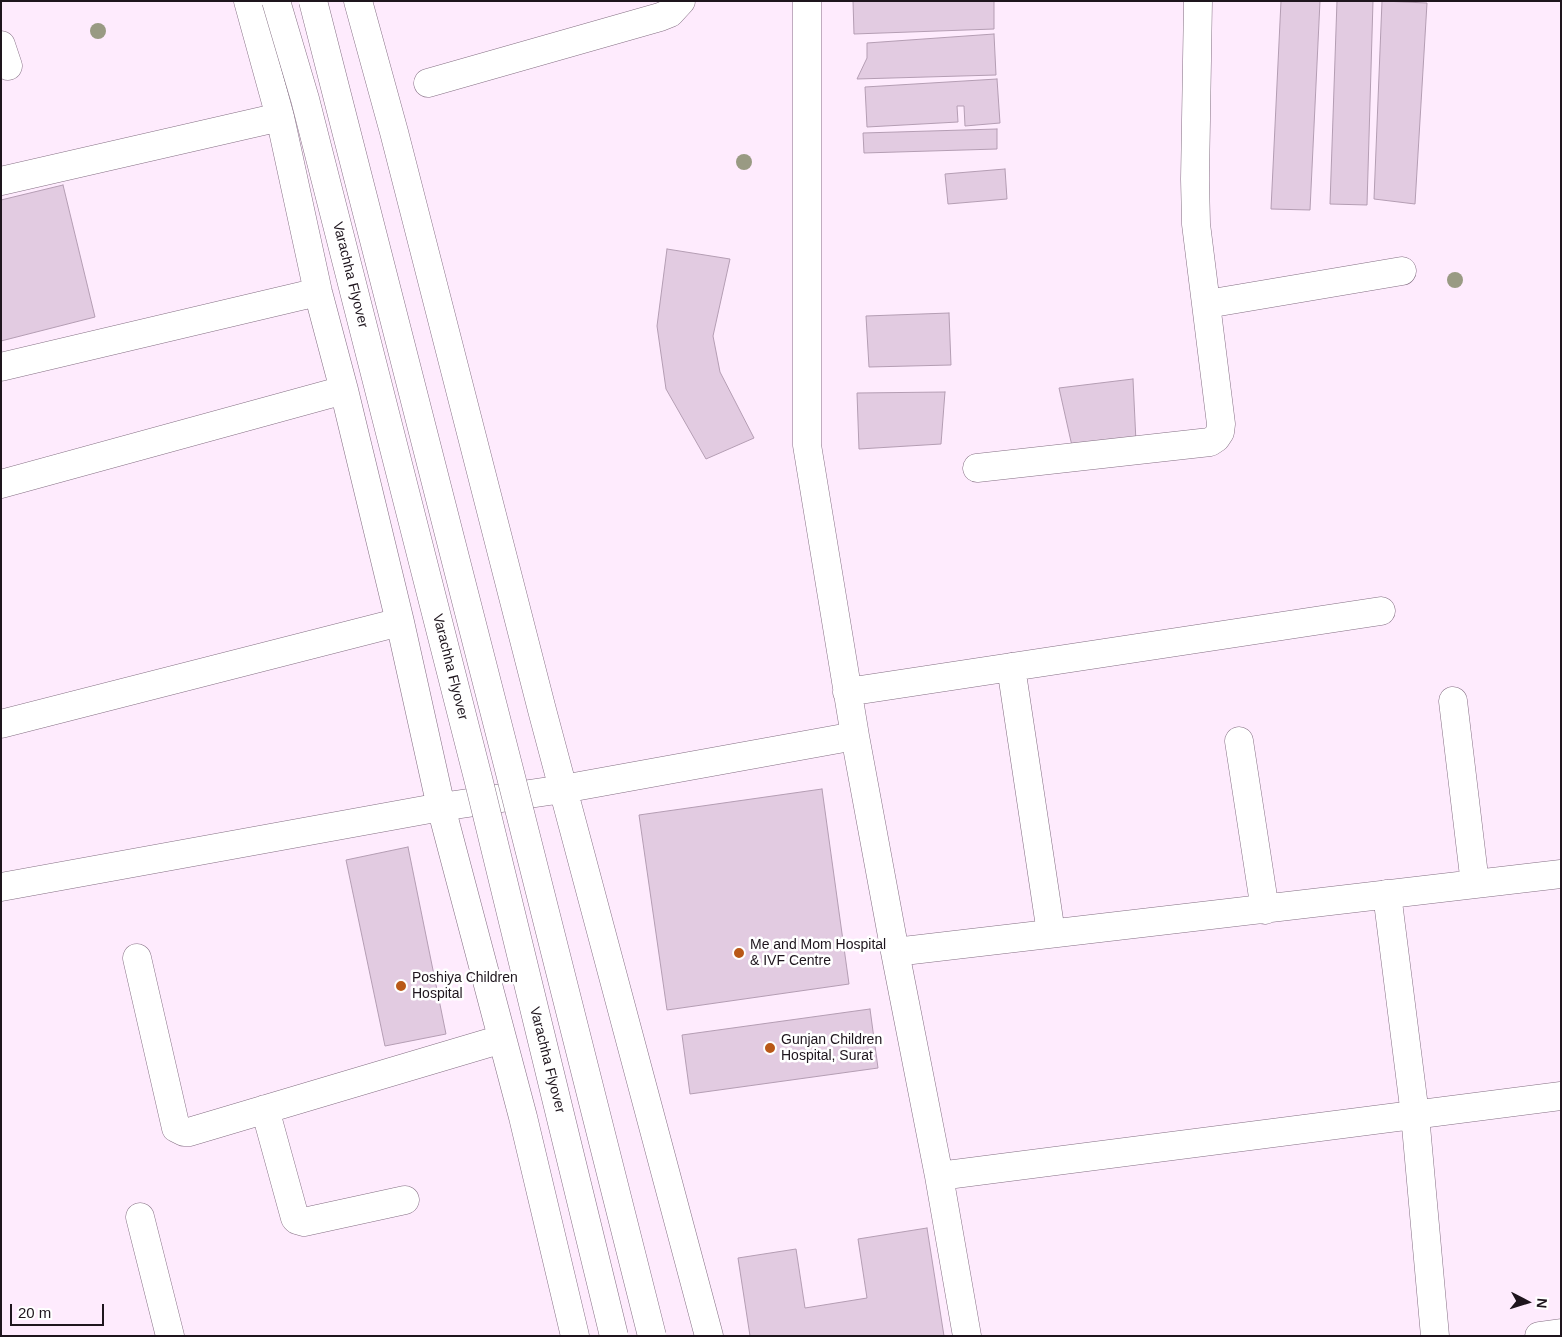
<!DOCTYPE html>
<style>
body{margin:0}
#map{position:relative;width:1562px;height:1337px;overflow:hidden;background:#feebfd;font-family:Helvetica,sans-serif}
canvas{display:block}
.frame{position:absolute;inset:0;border:2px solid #1e151d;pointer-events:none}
.north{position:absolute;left:1502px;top:1277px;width:50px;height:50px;-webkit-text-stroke:4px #fff;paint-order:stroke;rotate:95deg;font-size:14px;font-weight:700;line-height:20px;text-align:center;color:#1e151d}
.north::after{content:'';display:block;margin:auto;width:18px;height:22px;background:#1e151d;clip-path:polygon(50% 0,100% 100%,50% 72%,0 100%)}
.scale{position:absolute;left:10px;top:1304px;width:94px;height:22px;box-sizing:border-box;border:2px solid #1e151d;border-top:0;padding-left:6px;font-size:15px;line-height:18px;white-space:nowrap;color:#1e151d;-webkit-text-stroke:4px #fff;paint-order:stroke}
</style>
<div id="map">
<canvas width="1562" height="1337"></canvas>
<div class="frame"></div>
<div class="north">N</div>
<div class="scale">20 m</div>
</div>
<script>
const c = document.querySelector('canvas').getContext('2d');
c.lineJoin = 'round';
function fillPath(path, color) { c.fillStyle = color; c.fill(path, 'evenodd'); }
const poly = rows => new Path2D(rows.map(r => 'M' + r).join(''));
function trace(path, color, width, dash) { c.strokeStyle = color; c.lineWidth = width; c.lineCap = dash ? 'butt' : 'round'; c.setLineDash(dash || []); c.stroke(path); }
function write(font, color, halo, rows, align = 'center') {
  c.font = font + ' Helvetica,sans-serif'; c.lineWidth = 5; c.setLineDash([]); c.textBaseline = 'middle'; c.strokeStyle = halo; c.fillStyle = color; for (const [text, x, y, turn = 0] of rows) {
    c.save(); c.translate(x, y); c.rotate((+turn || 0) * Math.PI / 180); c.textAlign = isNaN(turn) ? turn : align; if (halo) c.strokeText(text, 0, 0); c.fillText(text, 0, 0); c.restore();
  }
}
const building = poly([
 [853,1,994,1,994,29,854,34,853,1],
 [1281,1,1320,1,1310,210,1271,209,1281,1],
 [1337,1,1373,1,1367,205,1330,204,1337,1],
 [1382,1,1427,3,1415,204,1374,199,1382,1],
 [994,34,996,75,857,79,867,58,867,43,994,34],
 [997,79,1000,123,965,126,964,106,957,106,958,122,867,127,865,87,997,79],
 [997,129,997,149,864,153,863,133,997,129],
 [1005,169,1007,199,948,204,945,174,1005,169],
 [63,185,95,317,1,341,1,200,63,185],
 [667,249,730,259,713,336,720,372,754,438,706,459,666,389,657,326,667,249],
 [949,313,951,365,869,367,866,316,949,313],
 [1133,379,1136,442,1072,446,1059,388,1133,379],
 [945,392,941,444,859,449,857,393,945,392],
 [822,789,849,984,667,1010,639,815,822,789],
 [408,847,446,1034,385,1046,346,860,408,847],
 [870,1009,878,1068,690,1094,682,1035,870,1009],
 [927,1228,944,1336,750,1336,738,1258,796,1249,805,1308,867,1298,858,1239,927,1228]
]);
fillPath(building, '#e2cbe1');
trace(building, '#b49db3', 1);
const minor = poly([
 [248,1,280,117,318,292,344,390,400,622,441,807,523,1117,575,1336],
 [358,1,394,132,542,710,709,1336],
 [807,1,807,445,855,736,895,952,939,1176,967,1336],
 [1,45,8,66],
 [428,83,660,17,670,13,681,1],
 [1,181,280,117],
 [1207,304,1402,271],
 [1,367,318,292],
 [977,468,1210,442,1216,438,1220,432,1221,424,1196,224,1195,179,1198,1],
 [1,484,344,390],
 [1011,667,1051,933],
 [847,692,1381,611],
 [1453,701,1475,884],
 [1,724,400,622],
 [1239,741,1265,910],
 [1,887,441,807,563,789,855,736],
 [1387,894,1415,1115,1435,1336],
 [895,952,1561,874],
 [137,958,176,1128,184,1132,189,1132,502,1039],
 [265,1109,295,1218,297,1220,304,1222,405,1200],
 [939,1176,1561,1096],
 [140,1217,170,1336],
 [1539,1336,1561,1333]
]);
trace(minor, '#846f83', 29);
trace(minor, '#fff', 28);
const majorBridge = poly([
 [276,1,305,99,479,782,614,1336],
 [313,1,509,769,652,1336]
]);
trace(majorBridge, '#846f83', 29, []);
trace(majorBridge, '#fff', 28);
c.fillStyle = '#999a83';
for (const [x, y] of [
 [98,31],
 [744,162],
 [1455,280]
]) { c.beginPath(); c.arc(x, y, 8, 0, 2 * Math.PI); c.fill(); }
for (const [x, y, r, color] of [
 [739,953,6,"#b95817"],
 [401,986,6,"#b95817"],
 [770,1048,6,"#b95817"]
]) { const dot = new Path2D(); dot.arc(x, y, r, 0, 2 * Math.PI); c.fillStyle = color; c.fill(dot); trace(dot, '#fff', 2); }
write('14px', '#1e151d', '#fff', [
 ["Varachha Flyover",350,275,76],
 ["Varachha Flyover",450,667,76],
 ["Varachha Flyover",547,1060,76]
]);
write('14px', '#1e151d', '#fff', [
 ["Me and Mom Hospital",750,945],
 ["& IVF Centre",750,961],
 ["Poshiya Children",412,978],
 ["Hospital",412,994],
 ["Gunjan Children",781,1040],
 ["Hospital, Surat",781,1056]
], 'left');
</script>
